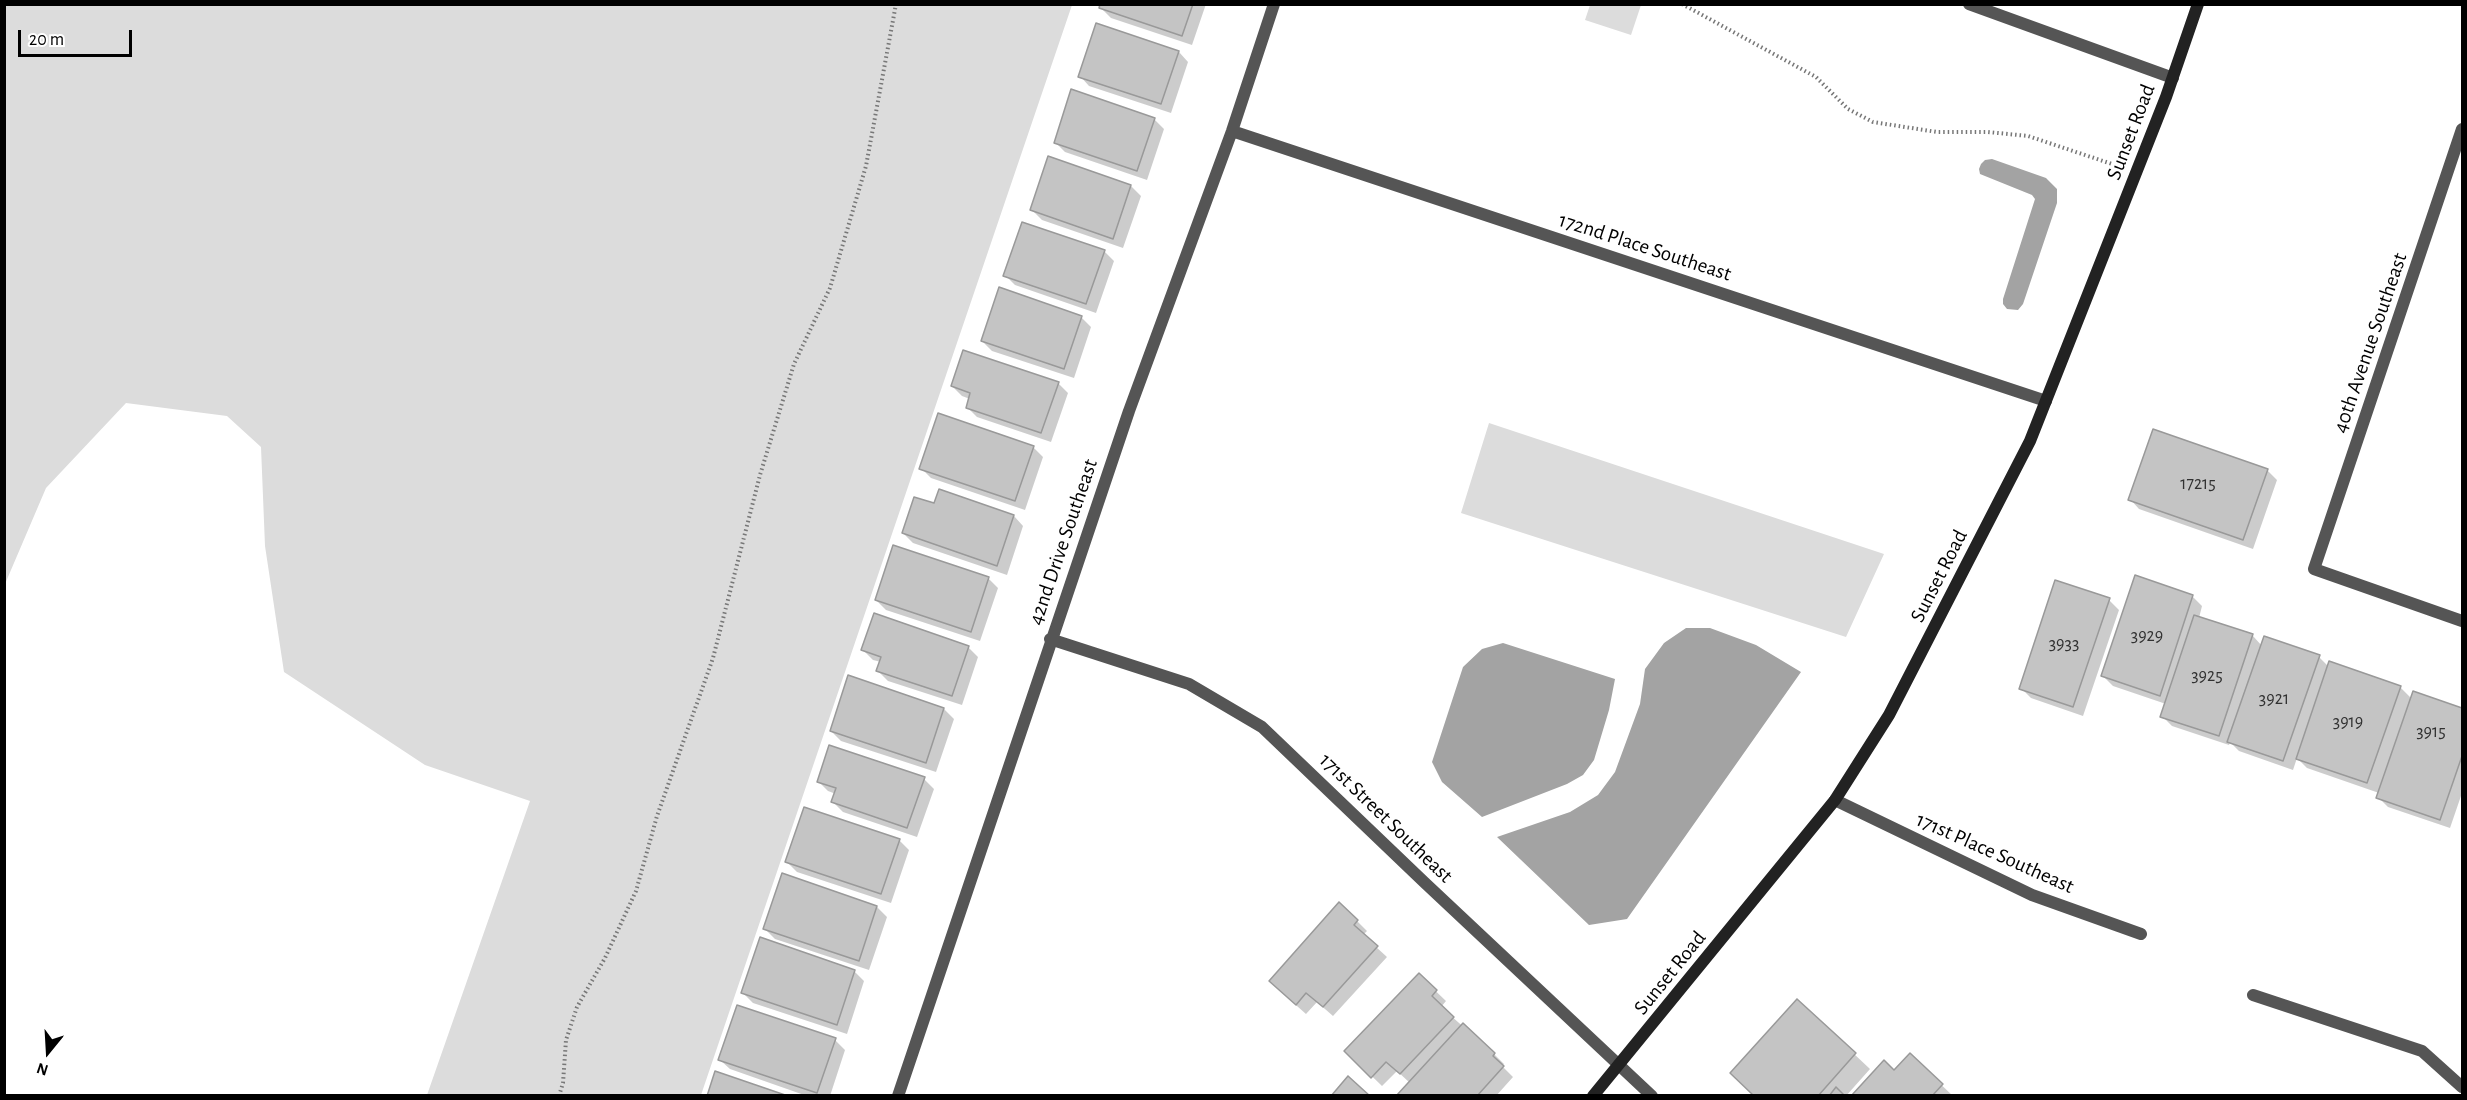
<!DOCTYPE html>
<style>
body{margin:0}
#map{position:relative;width:2467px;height:1100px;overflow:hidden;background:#fff;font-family:"Alegreya Sans",sans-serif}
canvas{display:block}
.frame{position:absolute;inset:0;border:6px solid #000;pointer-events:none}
.north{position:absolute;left:18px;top:1022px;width:60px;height:60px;-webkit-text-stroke:4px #fff;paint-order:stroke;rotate:198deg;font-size:16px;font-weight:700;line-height:24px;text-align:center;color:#000}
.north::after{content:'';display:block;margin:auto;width:21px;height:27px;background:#000;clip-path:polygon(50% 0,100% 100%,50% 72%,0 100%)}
.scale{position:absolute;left:18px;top:30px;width:114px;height:27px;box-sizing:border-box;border:3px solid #000;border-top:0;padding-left:8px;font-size:18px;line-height:21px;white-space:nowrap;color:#000;-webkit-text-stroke:4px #fff;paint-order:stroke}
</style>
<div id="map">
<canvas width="2467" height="1100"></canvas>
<div class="frame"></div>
<div class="north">N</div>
<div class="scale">20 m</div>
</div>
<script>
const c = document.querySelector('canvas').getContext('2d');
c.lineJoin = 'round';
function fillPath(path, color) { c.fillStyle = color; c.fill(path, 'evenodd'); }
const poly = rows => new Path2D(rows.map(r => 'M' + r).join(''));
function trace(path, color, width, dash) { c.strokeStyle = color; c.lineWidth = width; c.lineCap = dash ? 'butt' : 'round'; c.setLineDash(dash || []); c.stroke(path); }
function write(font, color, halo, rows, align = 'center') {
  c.font = font + ' "Alegreya Sans",sans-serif'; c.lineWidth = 4.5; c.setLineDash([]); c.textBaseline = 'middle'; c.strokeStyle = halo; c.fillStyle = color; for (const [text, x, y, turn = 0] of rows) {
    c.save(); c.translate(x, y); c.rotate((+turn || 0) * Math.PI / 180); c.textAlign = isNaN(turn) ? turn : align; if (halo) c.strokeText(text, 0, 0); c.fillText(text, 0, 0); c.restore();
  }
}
fillPath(poly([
 [5,4,1072,5,701,1095,427,1095,530,801,425,765,284,672,265,546,261,447,227,416,126,403,46,488,5,584],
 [1590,5,1641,5,1631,35,1585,20],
 [1489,423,1884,554,1846,637,1461,513]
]), '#dcdcdc');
fillPath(poly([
 [1992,159,2046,178,2057,189,2057,203,2023,304,2018,310,2007,309,2003,304,2003,299,2035,199,2032,195,1980,174,1979,169,1981,164,1985,160],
 [1686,628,1710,628,1756,645,1801,672,1627,919,1589,925,1497,837,1570,812,1598,795,1615,772,1640,704,1645,669,1664,643],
 [1503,643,1615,679,1609,710,1594,760,1583,775,1567,784,1482,817,1442,782,1432,762,1463,667,1482,649]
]), '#a3a3a3');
fillPath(poly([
 [1102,4,1206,4,1192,45,1111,18,1101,8],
 [1097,25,1179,52,1188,62,1171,113,1089,86,1080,76],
 [1154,119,1164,129,1147,180,1065,152,1055,142],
 [1131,186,1141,196,1123,248,1042,220,1032,210],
 [1104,251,1114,261,1096,313,1015,285,1005,275],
 [1081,317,1091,327,1074,378,992,351,982,341],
 [1058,383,1068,393,1051,442,977,417,967,407,970,399,962,396,952,386],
 [1033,447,1043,457,1025,510,931,478,921,468],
 [2267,470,2277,480,2253,549,2139,509,2130,499],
 [935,505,1014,516,1023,526,1007,575,913,543,903,533],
 [988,578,998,588,980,641,886,610,876,600],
 [2192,596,2202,606,2199,618,2253,636,2262,646,2319,657,2329,667,2400,687,2412,699,2414,693,2462,710,2462,793,2450,828,2388,807,2378,797,2379,793,2307,768,2297,758,2293,770,2239,751,2230,742,2229,745,2172,726,2162,716,2166,704,2113,686,2103,676],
 [2109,600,2119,610,2083,716,2031,698,2021,688],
 [968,647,978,657,962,705,888,681,878,671,881,662,873,660,863,650],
 [849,677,944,709,954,719,936,772,841,741,831,731],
 [924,779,934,789,917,837,843,812,833,802,836,794,828,791,818,781],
 [899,840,909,850,891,903,797,872,787,862],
 [877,907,887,917,869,970,775,939,765,929],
 [1357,921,1367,931,1363,935,1387,957,1333,1016,1317,1002,1306,1014,1280,991],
 [854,971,864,981,847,1034,753,1003,743,993],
 [1419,975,1446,1001,1441,1007,1494,1054,1504,1064,1502,1066,1513,1077,1496,1096,1398,1096,1410,1083,1397,1071,1382,1086,1346,1051],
 [1798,1001,1870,1069,1846,1096,1755,1096],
 [835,1040,845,1050,830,1096,807,1096,730,1069,720,1060],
 [1910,1055,1953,1096,1853,1096,1894,1072]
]), '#0003');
const building = poly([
 [1100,4,1193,4,1182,36,1099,8,1100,4],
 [1096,23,1179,51,1161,104,1078,77,1096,23],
 [1071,89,1155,118,1137,171,1054,143,1071,89],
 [1048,156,1131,185,1113,239,1030,210,1048,156],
 [1022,222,1105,250,1086,304,1003,276,1022,222],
 [999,287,1082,316,1064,369,981,341,999,287],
 [963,350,1059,382,1041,433,966,408,970,393,951,386,963,350],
 [938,413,1034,446,1015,501,919,469,938,413],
 [2153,429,2268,469,2243,540,2128,500,2153,429],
 [939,489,1014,515,997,566,902,533,914,497,934,503,939,489],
 [893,545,989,577,971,632,875,600,893,545],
 [2135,575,2193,595,2160,696,2101,676,2135,575],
 [2055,580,2110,598,2073,707,2019,689,2055,580],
 [874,613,969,646,952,696,876,671,881,657,861,650,874,613],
 [2194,615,2253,634,2219,736,2160,717,2194,615],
 [2264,636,2320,655,2283,761,2227,742,2264,636],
 [2329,661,2401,686,2367,783,2296,759,2329,661],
 [848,675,944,708,926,763,830,731,848,675],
 [2413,691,2462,708,2462,756,2440,820,2376,798,2413,691],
 [829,745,925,777,907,828,831,802,836,788,817,782,829,745],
 [804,807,900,839,881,894,785,862,804,807],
 [782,873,877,906,859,961,763,929,782,873],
 [1339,902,1358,920,1354,925,1378,946,1323,1007,1306,993,1296,1005,1269,981,1339,902],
 [760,937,855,970,837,1025,741,993,760,937],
 [1419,973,1437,990,1432,996,1454,1017,1400,1074,1386,1062,1371,1078,1344,1051,1419,973],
 [1797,999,1856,1053,1818,1096,1754,1096,1730,1073,1797,999],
 [737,1005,836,1038,817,1093,718,1060,737,1005],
 [1463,1023,1495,1053,1493,1056,1504,1066,1477,1096,1396,1096,1463,1023],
 [1910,1053,1943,1084,1932,1096,1851,1096,1884,1060,1894,1070,1910,1053],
 [715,1071,788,1096,707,1096,715,1071],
 [1348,1076,1370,1096,1331,1096,1348,1076],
 [1836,1087,1845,1096,1829,1096,1836,1087]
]);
fillPath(building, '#c4c4c4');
trace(building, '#999', 1.5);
trace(poly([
 [1682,4,1816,77,1848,109,1873,122,1937,132,1988,132,2028,136,2112,164],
 [559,1096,563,1083,566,1040,577,1007,605,958,636,891,657,816,713,658,760,475,794,364,830,288,866,166,896,4]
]), '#777', 4, [1.5, 3]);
trace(poly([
 [1969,4,2173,78],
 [2462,129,2314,569,2462,621],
 [1232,131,2046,401],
 [1050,639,1189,684,1262,727,1424,882,1652,1096],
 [1835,800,2032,895,2141,934],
 [2253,995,2422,1051,2462,1087],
 [898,1096,1129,411,1232,131,1274,4]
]), '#555', 12);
trace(poly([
 [1593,1096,1835,800,1889,715,2030,441,2166,97,2198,4]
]), '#222', 12);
write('18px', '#313131', null, [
 ["17215",2198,484],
 ["3929",2147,636],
 ["3933",2064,644],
 ["3925",2207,676],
 ["3921",2274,699],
 ["3919",2348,722],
 ["3915",2431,732]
]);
write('21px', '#000', '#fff', [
 ["Sunset Road",2131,132,-69],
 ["172nd Place Southeast",1645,247,18],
 ["40th Avenue Southeast",2370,343,-71],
 ["42nd Drive Southeast",1063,542,-71],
 ["Sunset Road",1939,576,-63],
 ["171st Street Southeast",1386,818,44],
 ["171st Place Southeast",1995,853,24],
 ["Sunset Road",1670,973,-51]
]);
</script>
